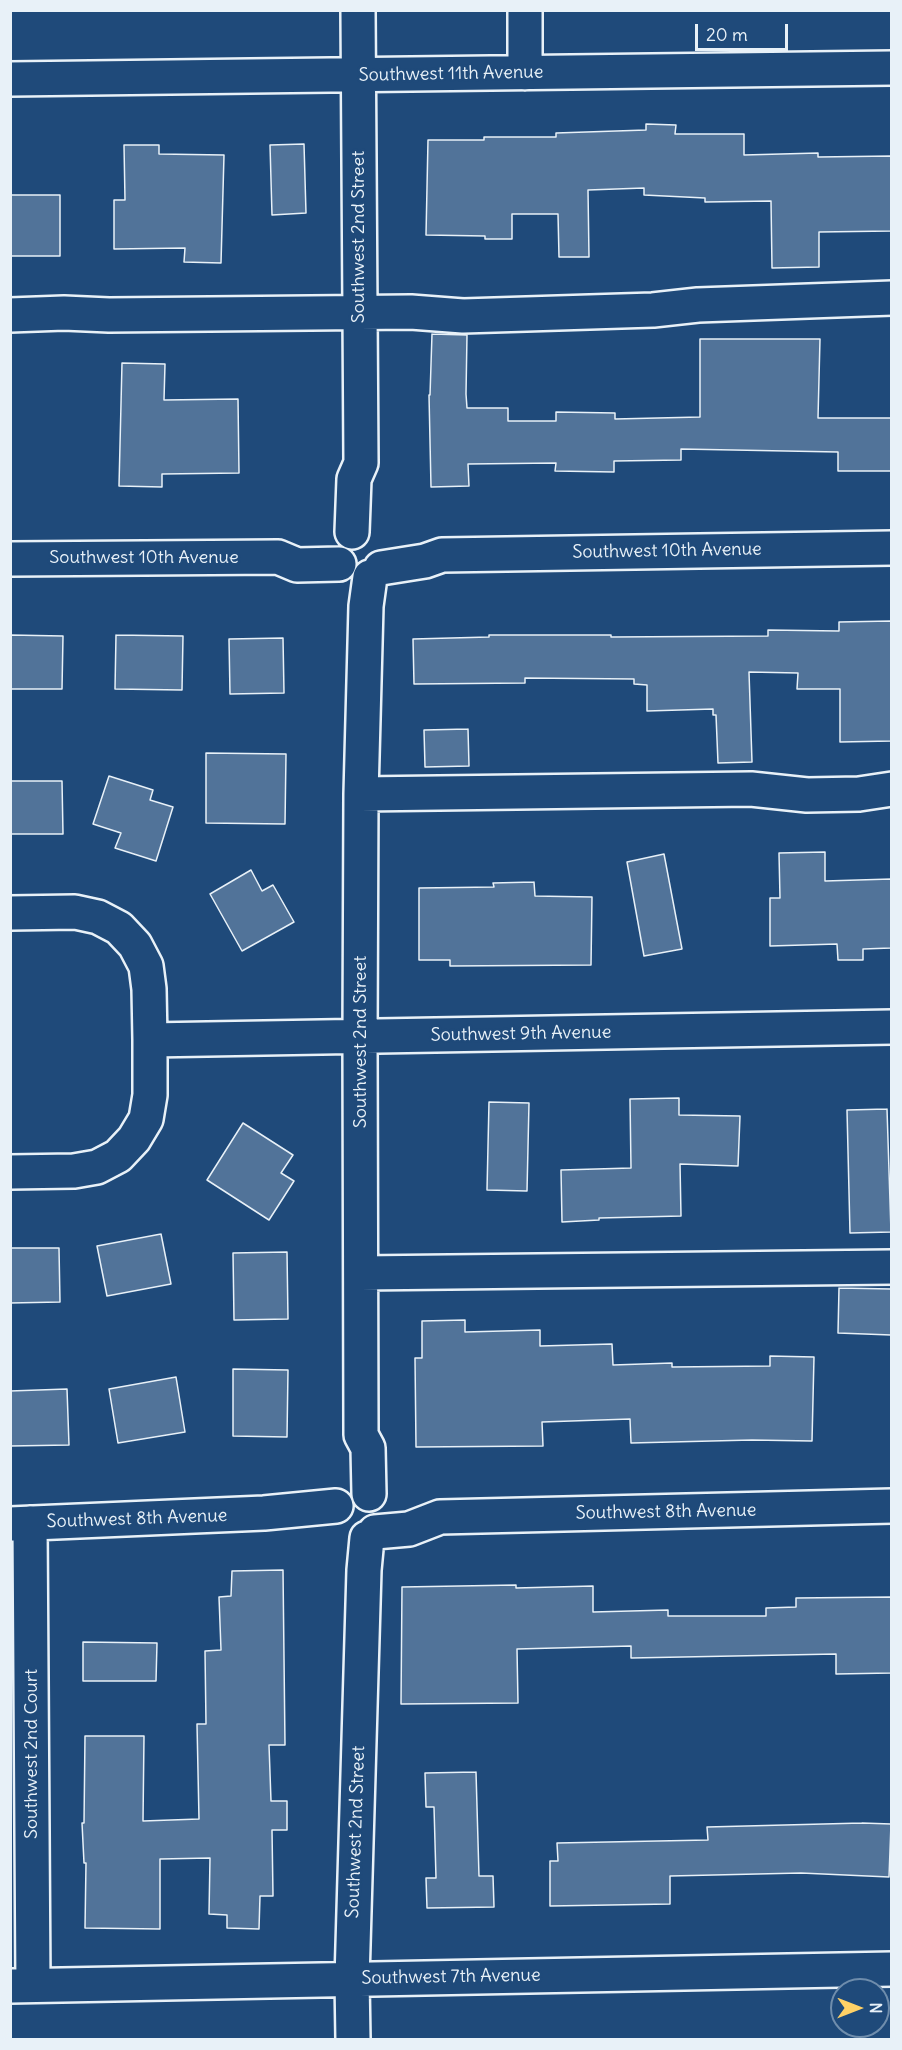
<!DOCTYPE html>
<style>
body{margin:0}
#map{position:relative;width:902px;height:2050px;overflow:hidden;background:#1f4a7a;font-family:Delius,sans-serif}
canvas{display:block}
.frame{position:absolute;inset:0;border:12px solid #e8f1f8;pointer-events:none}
.north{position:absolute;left:830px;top:1978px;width:60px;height:60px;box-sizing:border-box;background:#1f4a7a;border:2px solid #6f8dac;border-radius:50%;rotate:90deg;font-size:16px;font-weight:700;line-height:24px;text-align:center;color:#e8f1f8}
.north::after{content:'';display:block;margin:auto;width:21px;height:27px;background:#ffd166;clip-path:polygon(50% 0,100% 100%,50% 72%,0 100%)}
.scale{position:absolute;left:695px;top:24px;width:93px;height:27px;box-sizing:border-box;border:3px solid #e8f1f8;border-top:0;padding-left:8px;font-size:18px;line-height:21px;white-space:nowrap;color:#e8f1f8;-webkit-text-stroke:4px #1f4a7a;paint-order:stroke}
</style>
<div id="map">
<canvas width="902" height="2050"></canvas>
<div class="frame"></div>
<div class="north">N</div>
<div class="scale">20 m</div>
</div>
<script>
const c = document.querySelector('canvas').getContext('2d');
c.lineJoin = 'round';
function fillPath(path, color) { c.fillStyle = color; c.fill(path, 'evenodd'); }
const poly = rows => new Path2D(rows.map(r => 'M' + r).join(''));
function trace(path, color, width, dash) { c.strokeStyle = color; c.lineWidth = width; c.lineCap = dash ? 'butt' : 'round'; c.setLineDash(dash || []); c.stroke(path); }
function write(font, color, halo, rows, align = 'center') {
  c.font = font + ' Delius,sans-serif'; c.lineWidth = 5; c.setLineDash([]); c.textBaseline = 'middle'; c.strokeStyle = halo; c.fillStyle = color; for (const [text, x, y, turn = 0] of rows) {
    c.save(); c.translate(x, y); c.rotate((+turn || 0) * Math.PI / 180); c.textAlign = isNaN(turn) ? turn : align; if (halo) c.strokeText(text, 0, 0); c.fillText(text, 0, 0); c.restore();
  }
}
const building = poly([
 [646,124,676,125,675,134,744,134,744,155,818,153,818,157,891,156,891,231,819,232,819,267,772,268,771,201,705,202,705,198,644,195,644,188,588,190,589,257,559,257,558,214,512,214,512,239,485,239,485,236,426,235,428,140,484,140,484,137,556,137,556,133,646,130,646,124],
 [304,144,306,213,272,215,270,145,304,144],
 [124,145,159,145,159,154,224,155,221,263,184,262,185,248,114,249,114,200,125,200,124,145],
 [10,195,60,195,60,256,10,256,10,195],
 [432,334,467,335,466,394,467,408,508,408,508,421,556,421,556,412,615,413,615,419,700,417,700,339,820,339,818,418,891,418,891,471,838,471,838,452,681,449,681,460,614,461,614,472,555,471,556,463,468,464,469,486,431,487,429,395,430,395,432,334],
 [122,363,165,364,164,400,238,399,239,473,162,474,162,487,119,486,122,363],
 [891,621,891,741,840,742,840,689,797,689,798,673,749,672,752,762,718,763,716,715,713,715,713,709,647,711,647,685,634,684,634,679,525,678,525,683,414,684,413,639,489,637,489,635,611,635,611,637,768,636,768,630,839,631,839,622,891,621],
 [10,635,63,636,62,689,10,689,10,635],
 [116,635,183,636,182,690,115,689,116,635],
 [283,638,284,693,230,694,229,639,283,638],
 [468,729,469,766,425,767,424,730,468,729],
 [206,753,286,754,285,824,206,823,206,753],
 [109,776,153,790,150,800,173,807,156,861,115,848,121,833,93,824,109,776],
 [10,781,62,781,63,834,10,834,10,781],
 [825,852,825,881,891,879,891,948,863,949,863,960,838,960,837,944,770,946,770,898,780,898,779,853,825,852],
 [664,854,682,949,644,956,627,862,664,854],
 [251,870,262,891,273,885,294,922,242,951,210,894,251,870],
 [534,882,535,896,592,897,591,965,450,966,450,960,419,960,419,888,494,887,493,883,534,882],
 [679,1098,679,1115,740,1116,738,1166,680,1164,681,1216,599,1218,599,1220,562,1222,561,1170,631,1168,630,1099,679,1098],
 [489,1102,529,1103,527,1191,487,1190,489,1102],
 [887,1109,891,1232,850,1233,847,1110,887,1109],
 [243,1123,293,1155,281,1173,294,1181,269,1220,207,1180,243,1123],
 [161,1234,171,1284,107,1296,97,1246,161,1234],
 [10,1248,59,1248,60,1302,10,1303,10,1248],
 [287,1252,288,1319,234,1320,233,1253,287,1252],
 [839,1288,891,1289,891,1335,838,1333,839,1288],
 [465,1320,465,1332,540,1330,540,1346,612,1344,613,1365,672,1363,672,1367,770,1366,770,1356,814,1357,812,1441,752,1440,631,1443,630,1419,542,1422,543,1446,416,1447,415,1358,422,1358,422,1321,465,1320],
 [233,1369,288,1370,287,1437,233,1436,233,1369],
 [176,1377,185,1432,118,1443,109,1389,176,1377],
 [67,1389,69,1445,10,1446,10,1391,67,1389],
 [283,1570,285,1745,269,1745,271,1801,287,1801,287,1830,272,1830,273,1896,260,1896,259,1929,227,1928,227,1915,209,1914,210,1858,160,1859,160,1929,85,1928,86,1863,84,1863,82,1823,84,1823,85,1736,144,1736,143,1821,199,1819,197,1724,206,1724,205,1651,221,1650,219,1597,231,1596,232,1571,283,1570],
 [516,1585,516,1588,593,1586,593,1612,668,1610,668,1616,766,1616,766,1608,796,1607,796,1598,891,1597,891,1673,836,1674,836,1654,631,1658,631,1646,517,1649,518,1703,401,1704,402,1587,516,1585],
 [83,1642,157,1643,156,1681,83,1681,83,1642],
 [476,1772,479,1876,493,1876,494,1907,427,1908,426,1878,436,1878,434,1807,426,1807,425,1773,476,1772],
 [862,1823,891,1824,889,1877,801,1873,670,1876,670,1904,550,1906,550,1861,558,1861,557,1843,708,1840,707,1827,862,1823]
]);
fillPath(building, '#517399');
trace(building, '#e8f1f8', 1.5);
const minor = poly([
 [525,73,525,10],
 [10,79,892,68],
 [10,315,64,313,109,315,411,312,463,316,653,310,698,305,892,298],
 [352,532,354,479,361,463,358,10],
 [10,559,278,557,297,565,339,564],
 [381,568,425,561,442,555,892,548],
 [361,794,751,789,807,795,859,794,892,789],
 [10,913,75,912,98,917,119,928,135,945,146,966,149,989,150,1040,150,1095,146,1119,134,1139,118,1156,97,1167,74,1171,10,1172],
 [150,1040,892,1027],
 [361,1273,892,1267],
 [369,1494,368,1448,361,1435,360,1038,361,794,366,606,370,577],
 [30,1523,33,1985],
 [10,1524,264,1513,336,1506],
 [375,1532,409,1529,440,1517,892,1506],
 [10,1986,892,1969],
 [353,2040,352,1979,364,1570,367,1538]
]);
trace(minor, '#e8f1f8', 38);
trace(minor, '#1f4a7a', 33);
write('18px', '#e8f1f8', '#1f4a7a', [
 ["Southwest 11th Avenue",451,74,-1],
 ["Southwest 2nd Street",359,237,-90],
 ["Southwest 10th Avenue",667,551,-1],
 ["Southwest 10th Avenue",144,558],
 ["Southwest 9th Avenue",521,1034,-1],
 ["Southwest 2nd Street",361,1042,-90],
 ["Southwest 8th Avenue",666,1512,-1],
 ["Southwest 8th Avenue",137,1519,-2],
 ["Southwest 2nd Court",32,1754,-90],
 ["Southwest 2nd Street",356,1832,-88],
 ["Southwest 7th Avenue",451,1977,-1]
]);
</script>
